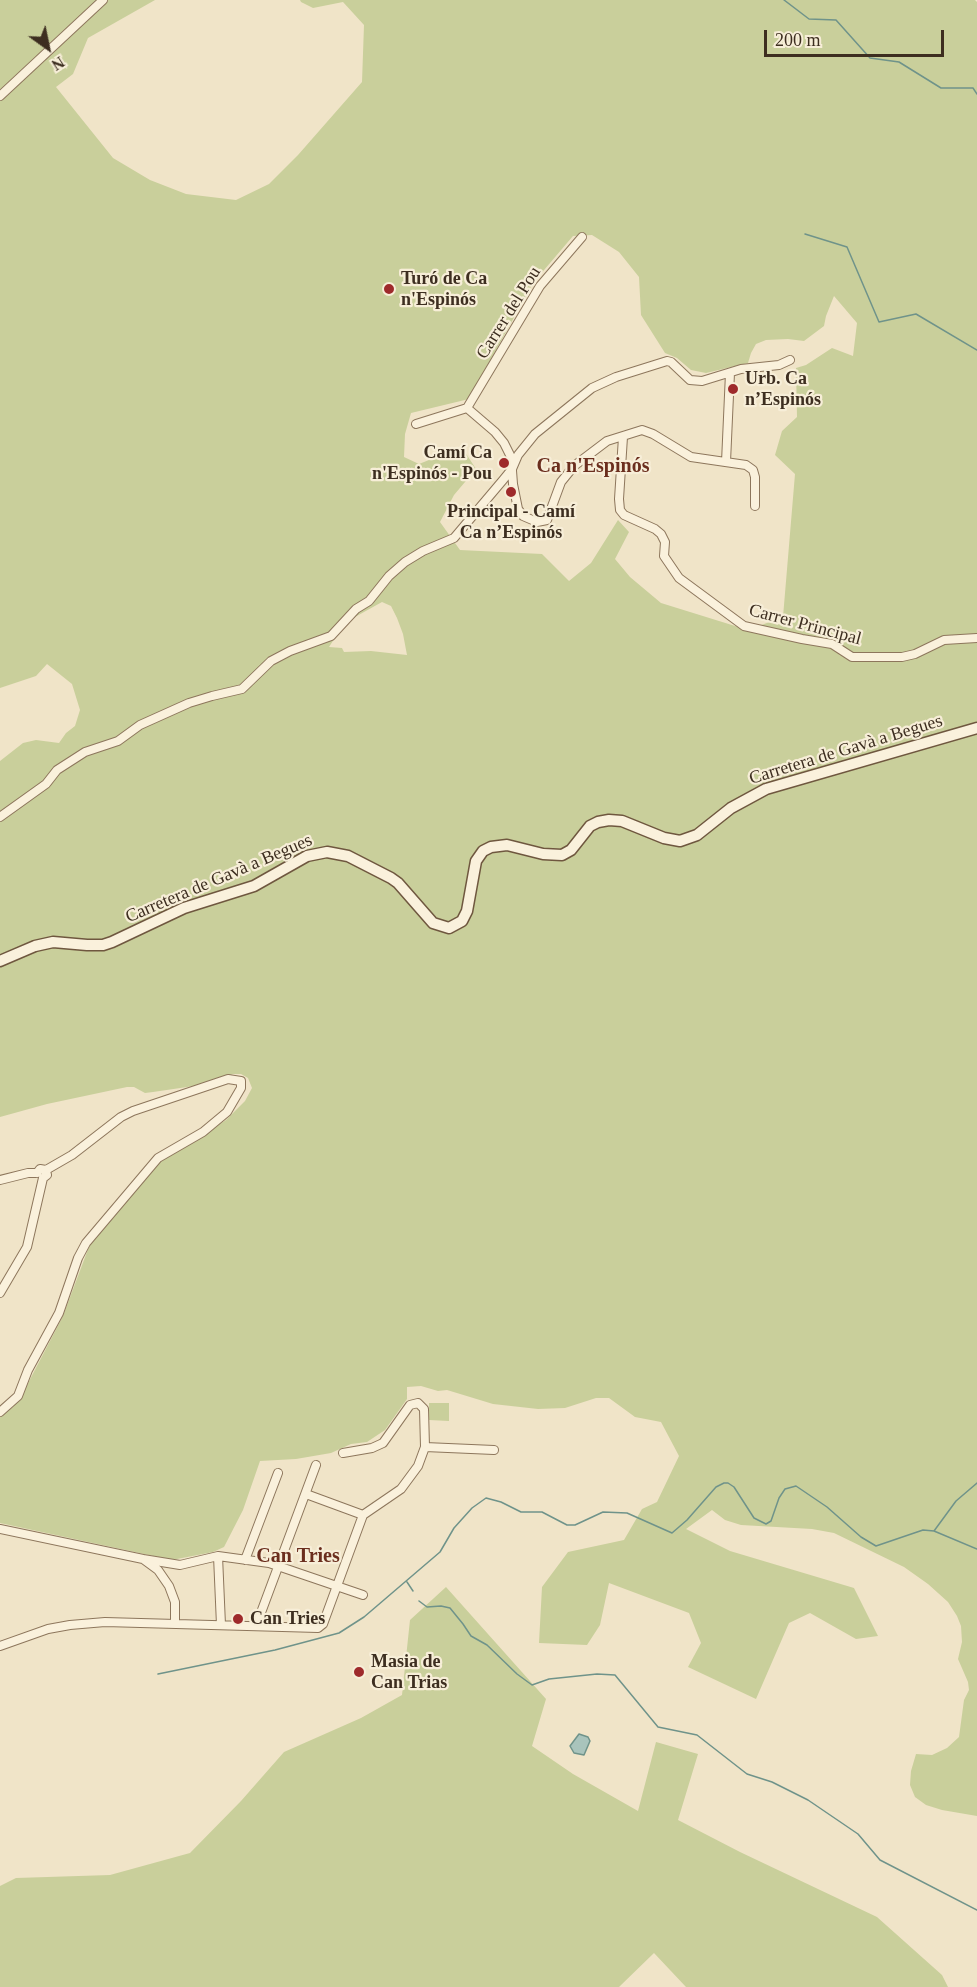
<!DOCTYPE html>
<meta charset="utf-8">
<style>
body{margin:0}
#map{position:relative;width:977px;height:1987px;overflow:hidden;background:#f0e4c8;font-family:"Times New Roman",serif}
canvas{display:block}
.north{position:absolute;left:18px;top:18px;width:60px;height:60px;-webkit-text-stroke:4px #f7eed8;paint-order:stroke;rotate:147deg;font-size:16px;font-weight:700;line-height:24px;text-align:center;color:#3d2e20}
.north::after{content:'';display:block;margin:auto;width:21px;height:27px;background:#3d2e20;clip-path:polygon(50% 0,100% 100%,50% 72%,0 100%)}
.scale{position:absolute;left:764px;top:30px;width:180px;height:27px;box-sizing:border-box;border:3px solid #3d2e20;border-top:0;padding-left:8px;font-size:18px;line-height:21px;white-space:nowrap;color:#3d2e20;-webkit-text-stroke:4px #f7eed8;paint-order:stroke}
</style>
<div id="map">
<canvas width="977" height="1987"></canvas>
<div class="north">N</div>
<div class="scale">200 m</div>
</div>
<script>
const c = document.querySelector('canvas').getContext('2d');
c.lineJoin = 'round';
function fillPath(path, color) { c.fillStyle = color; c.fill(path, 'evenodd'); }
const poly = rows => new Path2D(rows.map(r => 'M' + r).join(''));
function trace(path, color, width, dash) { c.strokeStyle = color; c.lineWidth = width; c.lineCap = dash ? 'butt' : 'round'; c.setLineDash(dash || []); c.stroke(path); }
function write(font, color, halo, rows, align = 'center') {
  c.font = font + ' "Times New Roman",serif'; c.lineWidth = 4.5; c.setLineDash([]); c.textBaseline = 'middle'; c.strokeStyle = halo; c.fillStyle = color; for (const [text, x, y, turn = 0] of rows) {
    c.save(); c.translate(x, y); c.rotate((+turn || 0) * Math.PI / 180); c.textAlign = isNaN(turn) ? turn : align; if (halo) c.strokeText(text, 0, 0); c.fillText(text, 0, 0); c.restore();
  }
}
fillPath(poly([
 [0,0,155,0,88,38,73,74,56,87,113,158,150,180,186,194,236,200,269,184,298,155,362,82,364,25,343,2,313,8,301,2,300,0,975,0,977,2,977,1816,942,1810,926,1805,915,1797,910,1785,911,1771,916,1754,932,1755,947,1748,959,1737,964,1700,969,1690,968,1682,958,1659,962,1642,961,1626,957,1616,948,1602,928,1584,904,1567,834,1533,812,1529,741,1525,725,1520,712,1510,686,1529,730,1551,854,1588,878,1636,856,1639,810,1613,789,1623,756,1699,688,1667,701,1643,689,1613,609,1583,600,1625,587,1645,539,1643,542,1587,568,1552,624,1540,642,1509,657,1502,679,1456,661,1422,635,1417,609,1398,596,1398,565,1408,538,1409,493,1404,447,1390,438,1391,421,1386,407,1387,407,1399,385,1430,367,1442,351,1444,331,1453,296,1459,260,1461,243,1510,224,1547,213,1552,172,1560,0,1523,0,1415,13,1407,25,1389,63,1316,90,1244,161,1159,191,1143,226,1120,245,1101,252,1088,248,1078,241,1074,233,1074,194,1086,153,1092,145,1093,134,1087,127,1087,47,1104,0,1117,0,761,23,743,36,740,59,743,66,733,75,726,80,710,72,684,47,664,36,676,0,688],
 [592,235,619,252,639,277,641,315,665,353,677,358,691,370,706,373,748,363,751,353,756,344,766,340,788,339,804,341,824,326,826,316,834,296,857,323,853,356,832,348,806,365,796,368,797,417,782,431,775,455,795,474,783,617,748,630,661,603,630,577,615,559,629,532,618,520,591,563,569,581,542,554,460,550,440,522,454,495,476,469,465,452,449,452,419,464,404,457,405,434,411,413,469,399,533,283,573,236],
 [382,602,391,606,397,618,403,634,407,655,371,651,344,652,342,648,329,647,340,630,355,617],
 [429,1403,449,1403,449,1421,429,1420],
 [446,1587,546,1699,532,1746,573,1774,638,1811,656,1742,698,1754,678,1820,740,1852,877,1917,942,1975,948,1987,686,1987,654,1953,619,1987,0,1987,0,1886,16,1878,110,1875,190,1853,241,1801,284,1752,361,1718,402,1695,410,1620]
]), '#c9cf9b');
const water = poly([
 [579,1734,588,1737,590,1741,584,1755,574,1753,570,1746,579,1734]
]);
fillPath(water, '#a9c4bc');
trace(water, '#6f938a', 1.5);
trace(poly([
 [784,0,809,19,836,20,870,58,899,62,941,88,973,88,977,94],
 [805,234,847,247,879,322,916,314,977,350],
 [934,1531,956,1501,977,1483],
 [407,1582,413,1591],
 [419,1601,427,1607,441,1606,450,1608,463,1624,471,1636,487,1645,517,1674,532,1685,549,1679,597,1674,615,1675,658,1727,697,1735,747,1774,772,1782,808,1800,858,1834,880,1860,977,1910],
 [158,1674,275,1650,339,1633,364,1617,440,1552,454,1528,472,1508,486,1498,501,1502,521,1512,542,1512,567,1525,575,1525,603,1512,627,1513,672,1533,687,1520,716,1487,724,1483,728,1483,734,1487,754,1518,766,1524,771,1521,779,1498,785,1489,796,1486,827,1507,861,1537,876,1546,923,1530,934,1531,977,1549]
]), '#6f938a', 1.5);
const minor = poly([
 [0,96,103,0],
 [467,408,495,432,504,443,511,457,513,484,518,509,523,516,537,522,547,520,561,482,574,466,607,441,642,430,653,434,691,457,746,465,753,470,755,477,755,506],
 [416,424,467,408,540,286,582,237],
 [623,437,619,499,620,510,624,515,655,529,661,534,665,542,664,556,679,578,744,626,802,639,832,644,852,657,902,657,915,654,944,640,977,638],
 [726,462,730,373],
 [0,817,46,784,57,770,85,752,118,741,140,725,189,703,212,696,242,689,271,661,290,651,331,636,356,609,369,601,389,576,405,562,423,551,454,538,503,480,512,469,518,455,535,434,592,388,616,377,667,361,671,362,690,380,702,381,741,369,779,365,790,360],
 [0,1180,28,1173,37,1173],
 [0,1293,27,1247,43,1178,47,1175,46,1170],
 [0,1412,18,1396,28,1370,59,1313,78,1258,86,1243,158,1158,203,1132,227,1112,241,1088,241,1081,228,1079,133,1111,121,1117,72,1155,46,1170,40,1169,37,1173],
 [425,1447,494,1450],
 [343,1453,372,1448,383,1443,410,1405,418,1403,424,1409,425,1447,418,1466,401,1489,363,1515],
 [306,1494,363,1515],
 [0,1529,143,1559,158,1570,169,1586,175,1602,175,1623],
 [218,1556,221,1625],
 [143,1559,180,1565,218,1556,269,1563,363,1595],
 [245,1560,278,1473],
 [256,1626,316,1465],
 [0,1646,48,1629,70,1625,105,1622,318,1628,323,1624,363,1515]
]);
const secondary = poly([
 [0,961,35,946,53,942,87,945,103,945,112,942,184,908,254,886,307,856,327,852,348,856,391,878,398,883,433,923,449,928,462,921,467,911,476,861,483,851,491,847,507,845,543,854,562,855,571,850,590,826,598,822,609,820,622,821,664,838,680,841,697,835,731,808,766,789,977,728]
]);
trace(minor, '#8d765c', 10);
trace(secondary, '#6f573f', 13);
trace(minor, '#faf1dc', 8);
trace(secondary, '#faf1dc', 10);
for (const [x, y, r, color] of [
 [389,289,6,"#9e2a2b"],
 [733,389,6,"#9e2a2b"],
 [504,463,6,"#9e2a2b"],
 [511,492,6,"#9e2a2b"],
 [238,1619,6,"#9e2a2b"],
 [359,1672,6,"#9e2a2b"]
]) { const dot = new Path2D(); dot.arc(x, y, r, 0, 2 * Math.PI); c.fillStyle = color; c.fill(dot); trace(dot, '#f7eed8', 2); }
write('bold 18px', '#3d2e20', '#f7eed8', [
 ["Turó de Ca",401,279],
 ["n'Espinós",401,300],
 ["Urb. Ca",745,379],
 ["n’Espinós",745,400],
 ["Camí Ca",492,453,"right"],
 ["n'Espinós - Pou",492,474,"right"],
 ["Principal - Camí",511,512,"center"],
 ["Ca n’Espinós",511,533,"center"],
 ["Can Tries",250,1619],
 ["Masia de",371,1662],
 ["Can Trias",371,1683]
], 'left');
write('18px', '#3d2e20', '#f7eed8', [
 ["Carrer del Pou",509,313,-58],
 ["Carrer Principal",805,625,15],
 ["Carretera de Gavà a Begues",846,750,-17],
 ["Carretera de Gavà a Begues",219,879,-23]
]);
write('bold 20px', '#6b2e1e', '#f7eed8', [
 ["Ca n'Espinós",593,467],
 ["Can Tries",298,1557]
]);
</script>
